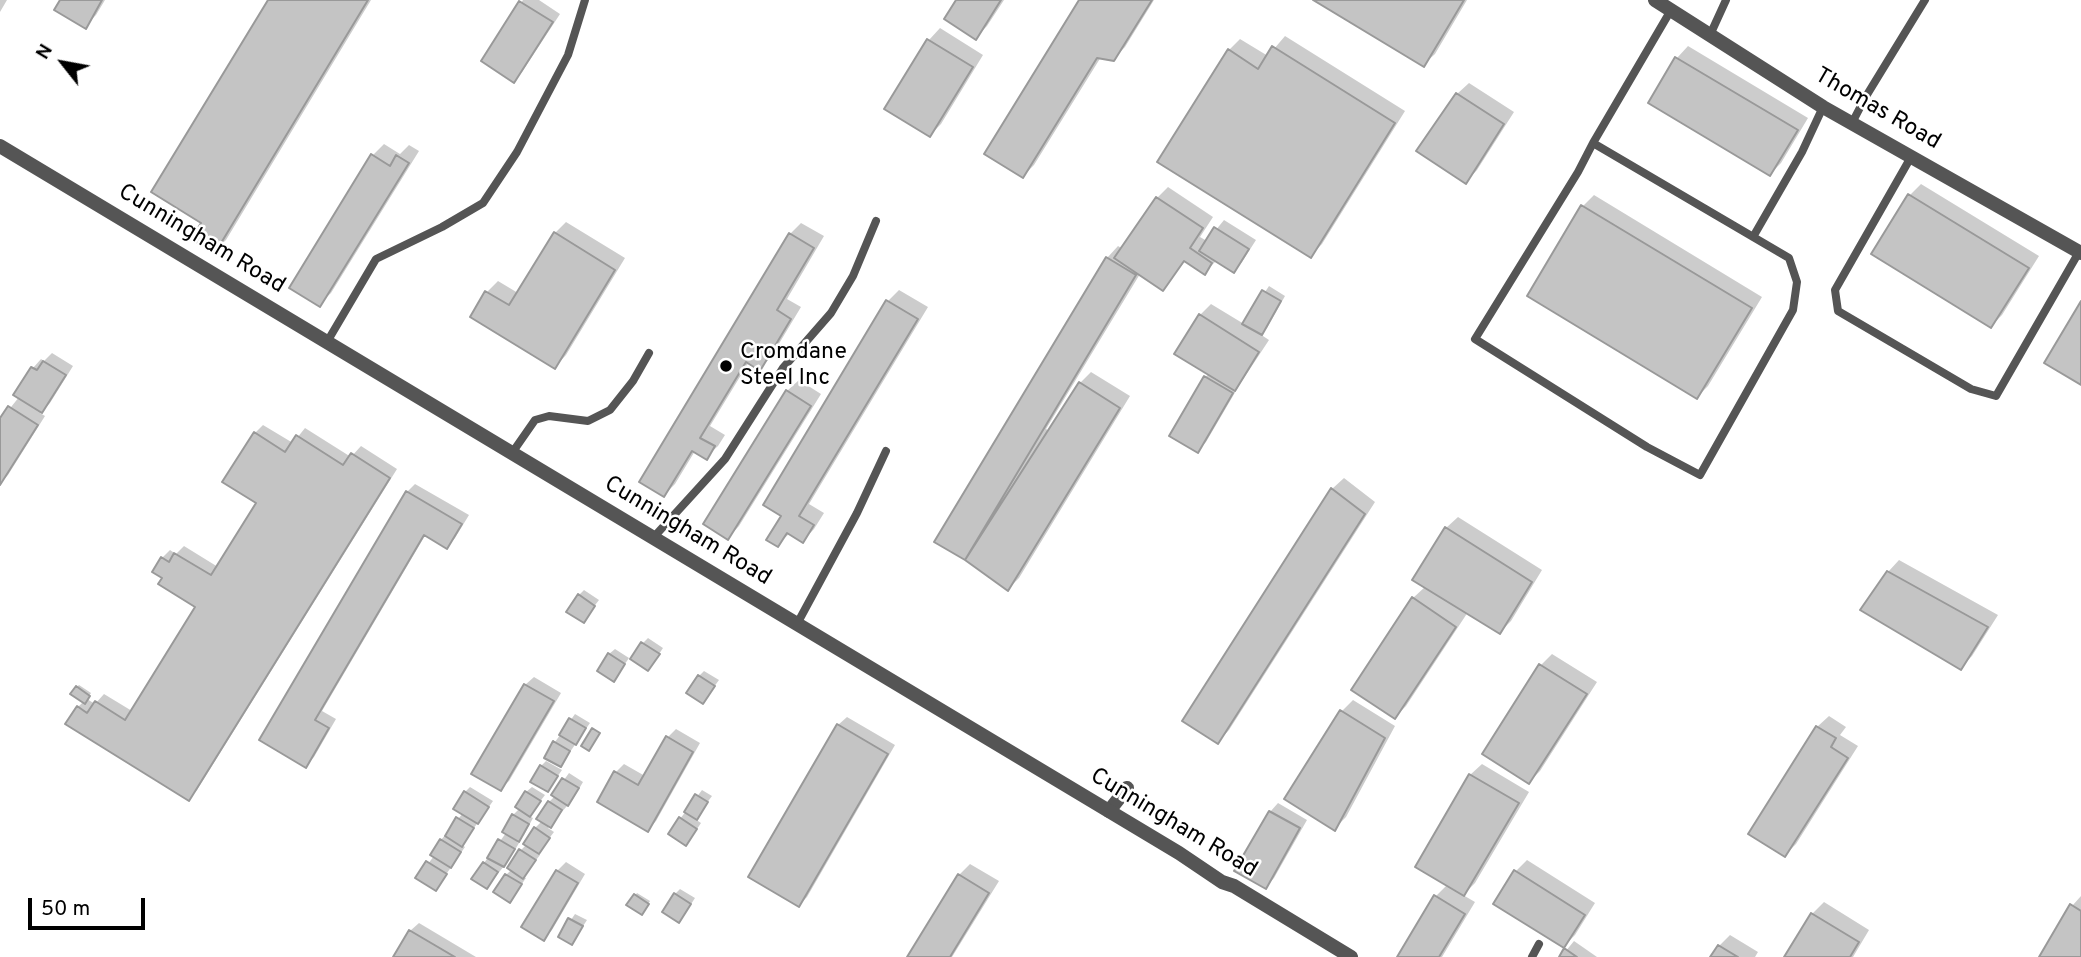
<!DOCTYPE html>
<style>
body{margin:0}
#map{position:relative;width:2081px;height:957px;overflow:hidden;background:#fff;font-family:Overpass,sans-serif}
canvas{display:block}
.north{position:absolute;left:28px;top:28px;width:70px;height:70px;-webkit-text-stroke:5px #fff;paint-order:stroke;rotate:301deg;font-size:19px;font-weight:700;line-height:28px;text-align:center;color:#000}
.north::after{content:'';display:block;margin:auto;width:24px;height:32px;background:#000;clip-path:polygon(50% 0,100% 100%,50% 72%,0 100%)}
.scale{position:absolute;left:28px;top:898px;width:117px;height:32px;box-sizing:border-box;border:4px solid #000;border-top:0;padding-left:9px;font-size:21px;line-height:24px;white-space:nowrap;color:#000;-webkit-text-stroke:5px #fff;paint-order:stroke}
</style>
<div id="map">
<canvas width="2081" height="957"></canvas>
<div class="north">N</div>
<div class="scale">50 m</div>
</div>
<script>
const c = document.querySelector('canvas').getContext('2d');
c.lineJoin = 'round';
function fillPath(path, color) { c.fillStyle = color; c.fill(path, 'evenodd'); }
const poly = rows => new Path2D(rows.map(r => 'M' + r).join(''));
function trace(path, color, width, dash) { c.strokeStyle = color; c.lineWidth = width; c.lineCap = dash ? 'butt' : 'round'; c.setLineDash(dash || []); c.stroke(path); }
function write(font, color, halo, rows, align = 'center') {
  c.font = font + ' Overpass,sans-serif'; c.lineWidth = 5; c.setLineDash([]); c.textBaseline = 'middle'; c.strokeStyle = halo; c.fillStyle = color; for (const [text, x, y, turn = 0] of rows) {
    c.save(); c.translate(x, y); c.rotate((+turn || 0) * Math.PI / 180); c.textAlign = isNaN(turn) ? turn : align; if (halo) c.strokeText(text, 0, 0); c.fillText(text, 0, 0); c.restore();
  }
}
fillPath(poly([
 [0,0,7,0,0,12],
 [62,0,105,0,96,15,85,26],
 [270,0,371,0,226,240,214,251,204,222],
 [523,0,539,0,560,14,522,72,514,80,483,60],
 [958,0,1004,0,987,26,976,37],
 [1081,0,1154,0,1125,47,1113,59,1101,57,1034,165,1023,176],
 [1317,0,1467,0,1435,54,1423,65],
 [940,28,983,55,941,124,930,135,886,109,929,40],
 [1285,36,1405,111,1322,244,1311,255,1229,50,1240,39,1268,56],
 [1688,46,1808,118,1781,163,1770,174,1650,102,1677,58],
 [1469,83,1514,112,1477,170,1466,182,1457,94],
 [384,144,400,154,409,145,419,151,331,293,319,304,373,155],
 [1921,184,2039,256,2002,315,1991,326,1873,254,1910,195],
 [1168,187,1213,217,1200,237,1207,241,1224,220,1256,240,1242,262,1234,271,1216,261,1204,273,1186,260,1163,289,1140,274,1046,429,1049,431,1080,383,1091,372,1130,396,1019,578,1008,589,937,541,1107,258,1118,246,1123,249,1157,198],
 [1594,195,1762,297,1708,386,1697,397,1583,206],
 [566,222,625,258,566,355,555,367,487,292,498,281,518,293,555,233],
 [801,223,824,236,787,299,801,307,771,357,760,368,749,362,710,426,725,435,718,446,706,457,695,451,675,484,664,495,790,234],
 [1269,286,1285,296,1267,328,1260,334,1269,340,1240,384,1206,442,1198,450,1205,377,1209,374,1200,315,1211,304,1244,324],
 [899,290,928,307,809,504,824,513,814,529,803,541,790,533,777,545,783,515,888,301],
 [52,353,73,366,50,403,40,413,45,416,8,475,0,483,0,421,19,397,16,395,33,368,41,359,44,361],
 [799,380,821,394,739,526,728,538,787,391],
 [263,425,293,443,305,428,351,457,361,446,397,469,197,790,189,798,78,707,84,701,77,687,79,685,91,693,87,699,95,704,104,694,132,711,197,607,164,578,162,558,170,550,176,554,184,546,218,567,258,502,255,433],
 [1344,478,1375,502,1229,730,1218,742,1185,721,1332,489],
 [415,484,469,515,455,538,447,547,426,534,322,711,336,719,314,757,305,766,261,740,407,492],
 [1458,517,1542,570,1511,621,1500,632,1468,612,1406,706,1395,717,1413,598,1426,586,1446,528],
 [1899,560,1998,615,1972,656,1961,667,1888,572],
 [584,590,599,600,583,621,579,595],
 [648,638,663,648,653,663,643,643],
 [615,649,629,658,614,680,609,654],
 [1552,654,1597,682,1540,771,1529,782,1541,665],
 [704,671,719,680,703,702,699,676],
 [534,677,561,693,509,781,500,789,525,685],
 [1353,700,1395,726,1346,817,1334,829,1286,798,1342,711],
 [575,714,590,723,561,765,555,742],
 [1829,716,1846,727,1840,735,1858,746,1796,844,1785,855,1817,727],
 [847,717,895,745,807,897,799,905,838,725],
 [676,729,700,743,656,821,648,830,616,772,624,764,645,776,667,738],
 [546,761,562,770,548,790,541,766],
 [1482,764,1529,792,1475,883,1463,895,1475,902,1442,957,1399,957,1436,896,1448,884,1470,775],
 [569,773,583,782,573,799,548,828,554,832,538,853,540,855,523,877,526,878,510,901,506,875,512,869,520,851,527,844,535,828,542,821,549,802,555,796,553,795],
 [470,787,493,801,462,845,465,847,436,889,418,877,434,856,441,840,463,813,465,792],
 [532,787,545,795,529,816,533,818,524,835,517,842,519,843,509,860,487,887,484,863,506,833,513,815,520,808,526,792],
 [702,790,712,796,695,819,701,823,691,838,680,819],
 [1278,803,1307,820,1274,878,1266,887,1270,812],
 [1527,860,1595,903,1575,935,1564,946,1516,871],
 [566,862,585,874,552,930,543,939,523,927,557,871],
 [970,864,999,881,952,957,909,957,959,875],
 [680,889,695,898,684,915,675,894],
 [637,893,650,901,644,911,629,905],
 [2081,896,2081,957,2041,957,2072,906],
 [1824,902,1869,930,1853,957,1786,957,1812,914],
 [575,914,587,920,572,943,560,936],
 [419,923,476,957,395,957,410,931],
 [1730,935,1758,952,1755,957,1712,957,1719,946],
 [1574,941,1597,957,1561,957]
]), '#0003');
const building = poly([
 [60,0,102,0,86,29,54,10,60,0],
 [268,0,368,0,215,253,191,239,201,223,151,192,268,0],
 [956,0,1001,0,976,40,944,19,956,0],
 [1079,0,1152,0,1114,61,1097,58,1023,178,984,154,1079,0],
 [1313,0,1464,0,1424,67,1313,0],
 [519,1,553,22,514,83,481,61,519,1],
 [927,39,973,67,930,137,884,109,927,39],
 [1272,46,1395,123,1311,258,1157,162,1228,49,1258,69,1272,46],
 [1675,57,1798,130,1770,176,1648,103,1675,57],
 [1456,93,1504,124,1466,184,1416,151,1456,93],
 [371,154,390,166,396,155,409,163,320,307,289,288,371,154],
 [1908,194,2029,268,1991,328,1871,254,1908,194],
 [1156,197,1203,228,1190,248,1212,263,1205,275,1184,261,1163,291,1114,258,1156,197],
 [1581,205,1752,308,1697,399,1527,296,1581,205],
 [1214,227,1249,249,1234,273,1199,251,1214,227],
 [554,232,615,270,555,369,470,317,485,291,509,305,554,232],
 [789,233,814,248,777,310,791,319,760,371,746,362,700,438,715,446,707,460,692,451,664,497,639,482,789,233],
 [1106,257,1136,275,965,560,934,542,1106,257],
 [1262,290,1281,301,1262,335,1242,324,1262,290],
 [886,300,918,319,799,516,814,525,803,543,787,533,778,547,766,540,781,516,763,505,886,300],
 [2081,301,2081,385,2044,363,2081,301],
 [1199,314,1259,352,1235,391,1174,354,1199,314],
 [43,361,66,375,42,413,13,395,31,367,37,370,43,361],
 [1204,376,1233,393,1198,453,1169,436,1204,376],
 [1079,382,1120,408,1008,591,965,560,1079,382],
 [786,390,811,406,728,540,703,524,786,390],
 [8,406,38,425,0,485,0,418,8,406],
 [254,432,285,452,296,435,343,465,351,453,390,478,189,801,65,724,77,706,87,713,95,701,125,720,195,607,158,584,162,578,152,572,161,557,169,562,174,553,211,575,256,503,222,482,254,432],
 [1331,488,1365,514,1218,744,1182,721,1331,488],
 [406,491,462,524,447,549,424,535,315,720,329,728,306,768,259,740,406,491],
 [1445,527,1532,582,1500,634,1412,580,1445,527],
 [1887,571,1988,627,1961,670,1860,610,1887,571],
 [578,594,595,606,584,623,566,612,578,594],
 [1412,597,1456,627,1395,719,1351,690,1412,597],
 [641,642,660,654,648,671,630,659,641,642],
 [608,653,625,664,614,682,597,671,608,653],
 [1539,664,1587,694,1529,784,1482,754,1539,664],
 [698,675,715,686,703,704,686,693,698,675],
 [524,684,554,701,501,791,471,774,524,684],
 [76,686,90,696,85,704,70,694,76,686],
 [1340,710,1385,738,1335,831,1284,799,1340,710],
 [569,718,586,728,576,745,559,735,569,718],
 [837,724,888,754,799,907,748,877,837,724],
 [1816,726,1836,738,1831,747,1848,758,1785,857,1748,834,1816,726],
 [592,728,600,733,589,751,581,746,592,728],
 [666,736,693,752,648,832,597,802,614,771,638,785,666,736],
 [553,741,570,751,561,767,544,758,553,741],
 [540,765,558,776,548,792,530,782,540,765],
 [1469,774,1519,803,1464,896,1415,867,1469,774],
 [562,778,579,788,568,806,551,795,562,778],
 [464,791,489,807,478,824,453,809,464,791],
 [525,791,541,801,530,817,515,807,525,791],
 [695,794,708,802,697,820,684,812,695,794],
 [548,801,562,810,551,828,536,819,548,801],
 [1269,811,1300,828,1266,889,1234,871,1269,811],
 [512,814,529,824,519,842,502,832,512,814],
 [456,817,474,828,462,847,445,836,456,817],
 [679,817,697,829,686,846,668,834,679,817],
 [534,827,550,838,539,854,523,844,534,827],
 [440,839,461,852,451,868,430,855,440,839],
 [498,839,515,849,504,867,487,858,498,839],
 [519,849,536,860,523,879,507,868,519,849],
 [426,861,447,874,436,891,415,878,426,861],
 [483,862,498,872,487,889,471,879,483,862],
 [556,870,578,883,544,941,521,927,556,870],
 [1514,870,1585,915,1564,948,1493,904,1514,870],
 [505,874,522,884,510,903,493,892,505,874],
 [958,874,989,893,950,957,907,957,958,874],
 [674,893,691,904,679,923,662,912,674,893],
 [634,894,649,904,642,915,626,905,634,894],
 [1434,895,1465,914,1439,957,1397,957,1434,895],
 [2070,904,2081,911,2081,957,2039,957,2070,904],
 [1811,913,1859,942,1850,957,1784,957,1811,913],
 [568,918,583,926,572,945,558,937,568,918],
 [409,930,455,957,393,957,409,930],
 [1718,945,1738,957,1710,957,1718,945],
 [1564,948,1577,957,1559,957,1564,948]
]);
fillPath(building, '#c4c4c4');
trace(building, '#999', 2);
trace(poly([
 [1710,35,1726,0],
 [1852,123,1865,98,1925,0],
 [1593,143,1789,258,1797,282,1793,310,1700,475,1647,447,1475,339,1578,172,1593,143,1671,10],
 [1911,157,1835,290,1838,311,1971,389,1996,396,2079,252],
 [1753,237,1802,152,1823,107],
 [327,342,376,259,442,227,483,203,517,152,568,55,585,0],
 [512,453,535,420,549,416,588,421,610,410,633,381,649,353],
 [653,538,725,459,783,368,831,313,853,276,876,221],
 [797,624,857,513,886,451],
 [1532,957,1539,944]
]), '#555', 8);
trace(poly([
 [1655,0,1823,107,2081,253],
 [1109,811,1127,788]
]), '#555', 14);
trace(poly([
 [0,146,1179,853,1222,882,1234,886,1351,957]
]), '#555', 14);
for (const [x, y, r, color] of [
 [726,366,7,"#000"]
]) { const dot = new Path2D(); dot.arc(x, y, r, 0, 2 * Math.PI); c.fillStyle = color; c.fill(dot); trace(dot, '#fff', 2.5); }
write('23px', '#000', '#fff', [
 ["Thomas Road",1877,110,30],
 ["Cunningham Road",201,240,31],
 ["Cunningham Road",687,532,31],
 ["Cunningham Road",1173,824,31]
]);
write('23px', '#000', '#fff', [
 ["Cromdane",740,353],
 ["Steel Inc",740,379]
], 'left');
</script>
